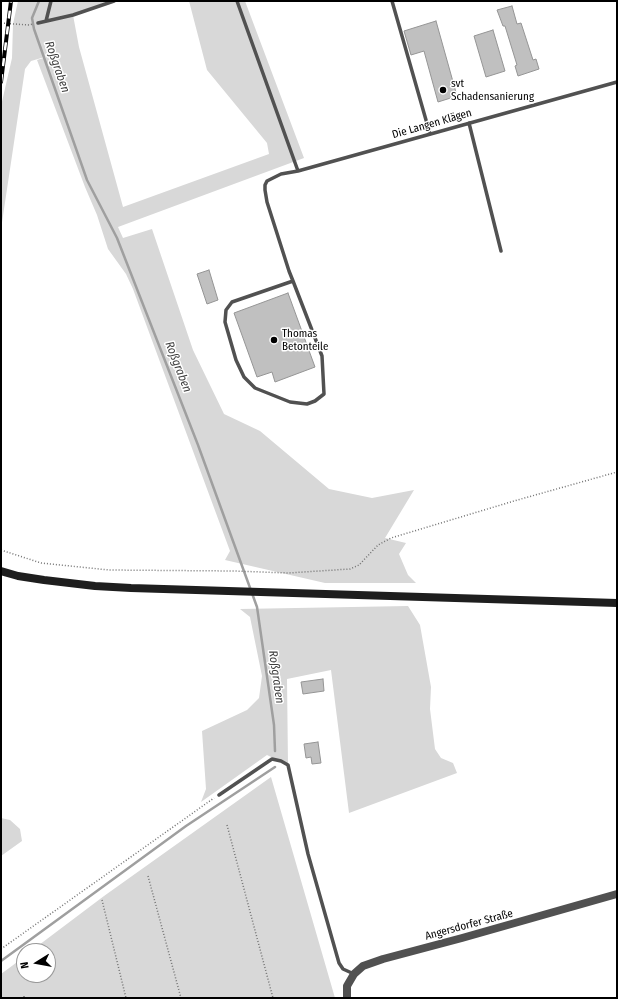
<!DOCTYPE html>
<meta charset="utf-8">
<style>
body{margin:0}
#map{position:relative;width:618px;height:999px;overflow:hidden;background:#fff;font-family:"Fira Sans Condensed",sans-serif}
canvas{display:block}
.frame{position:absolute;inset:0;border:2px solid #000;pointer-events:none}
.north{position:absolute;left:16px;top:943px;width:40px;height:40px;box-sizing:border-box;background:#fff;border:1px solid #999;border-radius:50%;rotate:259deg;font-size:11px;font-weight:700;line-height:16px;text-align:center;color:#000}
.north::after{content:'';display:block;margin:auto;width:14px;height:18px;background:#000;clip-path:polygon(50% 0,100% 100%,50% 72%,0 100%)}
</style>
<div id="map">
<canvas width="618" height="999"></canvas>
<div class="frame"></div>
<div class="north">N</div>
</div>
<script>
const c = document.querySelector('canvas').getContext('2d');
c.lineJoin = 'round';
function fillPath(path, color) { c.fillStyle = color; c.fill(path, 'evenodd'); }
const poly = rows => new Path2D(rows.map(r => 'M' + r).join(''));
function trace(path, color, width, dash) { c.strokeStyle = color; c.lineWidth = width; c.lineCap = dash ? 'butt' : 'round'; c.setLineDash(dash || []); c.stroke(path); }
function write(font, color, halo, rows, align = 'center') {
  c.font = font + ' "Fira Sans Condensed",sans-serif'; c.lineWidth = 3; c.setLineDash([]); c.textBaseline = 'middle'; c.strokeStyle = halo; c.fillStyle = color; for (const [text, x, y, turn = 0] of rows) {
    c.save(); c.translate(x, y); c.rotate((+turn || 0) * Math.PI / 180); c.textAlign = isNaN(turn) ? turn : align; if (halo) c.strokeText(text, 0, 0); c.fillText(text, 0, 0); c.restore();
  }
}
fillPath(poly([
 [18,1,114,1,73,15,79,47,123,207,269,154,267,143,207,70,189,1,245,1,304,158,118,227,123,238,152,229,193,350,224,414,260,431,329,489,372,498,414,490,385,538,406,543,399,554,408,575,416,583,325,583,225,560,230,551,133,289,126,274,108,249,97,215,85,187,37,60,62,52,31,61,25,69,1,229,1,106,12,58,13,24],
 [408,606,420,625,431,687,430,709,435,749,441,758,453,763,457,773,349,813,331,670,287,679,288,765,267,755,201,802,206,789,202,731,247,710,259,698,262,676,250,617,240,609],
 [271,777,335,998,1,998,1,974,24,957,24,975,48,975,48,951,31,951,104,896],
 [1,818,10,820,20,829,22,841,1,856]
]), '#d8d8d8');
trace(poly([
 [39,1,32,18,34,29,87,180,117,238,198,445,257,607,274,725,275,751],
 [1,961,186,826,275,767]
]), '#9f9f9f', 2.5);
const building = poly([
 [512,6,517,24,521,23,533,60,536,59,539,69,518,76,515,66,517,65,505,26,503,26,497,10,512,6],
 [436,21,457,96,438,102,424,51,411,55,404,31,436,21],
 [493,30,505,71,486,77,474,36,493,30],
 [209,270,218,300,207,304,197,274,209,270],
 [288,293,315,367,275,382,272,372,257,377,234,313,288,293],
 [323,679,324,691,303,694,301,682,323,679],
 [318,742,321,763,312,764,311,757,306,758,304,744,318,742]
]);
fillPath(building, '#c0c0c0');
trace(building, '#959595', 1);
trace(poly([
 [1,23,28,25,33,24],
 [1,550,41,563,109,570,234,571,288,573,350,569,359,565,378,545,391,538,514,501,617,472],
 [227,825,273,998],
 [148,876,181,998],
 [102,900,126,998],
 [1,949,214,798],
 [24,996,24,998]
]), '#737373', 1.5, [1, 2]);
trace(poly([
 [237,1,298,171],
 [392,1,430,134],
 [46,21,51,1],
 [38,23,73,15,114,1],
 [469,123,501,251],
 [293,281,232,302,226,310,225,322,236,360,244,377,255,388,290,402,307,404,315,401,324,394,322,356,293,281,289,271,267,202,265,190,265,185,267,181,281,174,298,171,617,82],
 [219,795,272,759,281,761,288,765,308,854,339,963,343,969,354,974]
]), '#515151', 3.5);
trace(poly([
 [347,998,347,986,354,974,363,966,383,959,462,938,617,894]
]), '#515151', 8);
trace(poly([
 [1,571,18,576,44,580,95,586,131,588,617,603]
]), '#1e1e1e', 8);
const rail = poly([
 [1,82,11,1]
]);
trace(rail, '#000', 4);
trace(rail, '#fff', 2.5, [8]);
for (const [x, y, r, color] of [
 [443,90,4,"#000"],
 [274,340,4,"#000"]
]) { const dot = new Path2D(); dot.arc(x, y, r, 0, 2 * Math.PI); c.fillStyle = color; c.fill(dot); trace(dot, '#fff', 1.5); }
write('11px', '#000', '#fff', [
 ["svt",451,84],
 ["Schadensanierung",451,97],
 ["Thomas",282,334],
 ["Betonteile",282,347]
], 'left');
write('11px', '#000', '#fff', [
 ["Die Langen Klägen",432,124,-16],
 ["Angersdorfer Straße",469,925,-15]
]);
write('italic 12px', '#404040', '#fff', [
 ["Roßgraben",57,67,71],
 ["Roßgraben",178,367,69],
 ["Roßgraben",276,677,82]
]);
</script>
